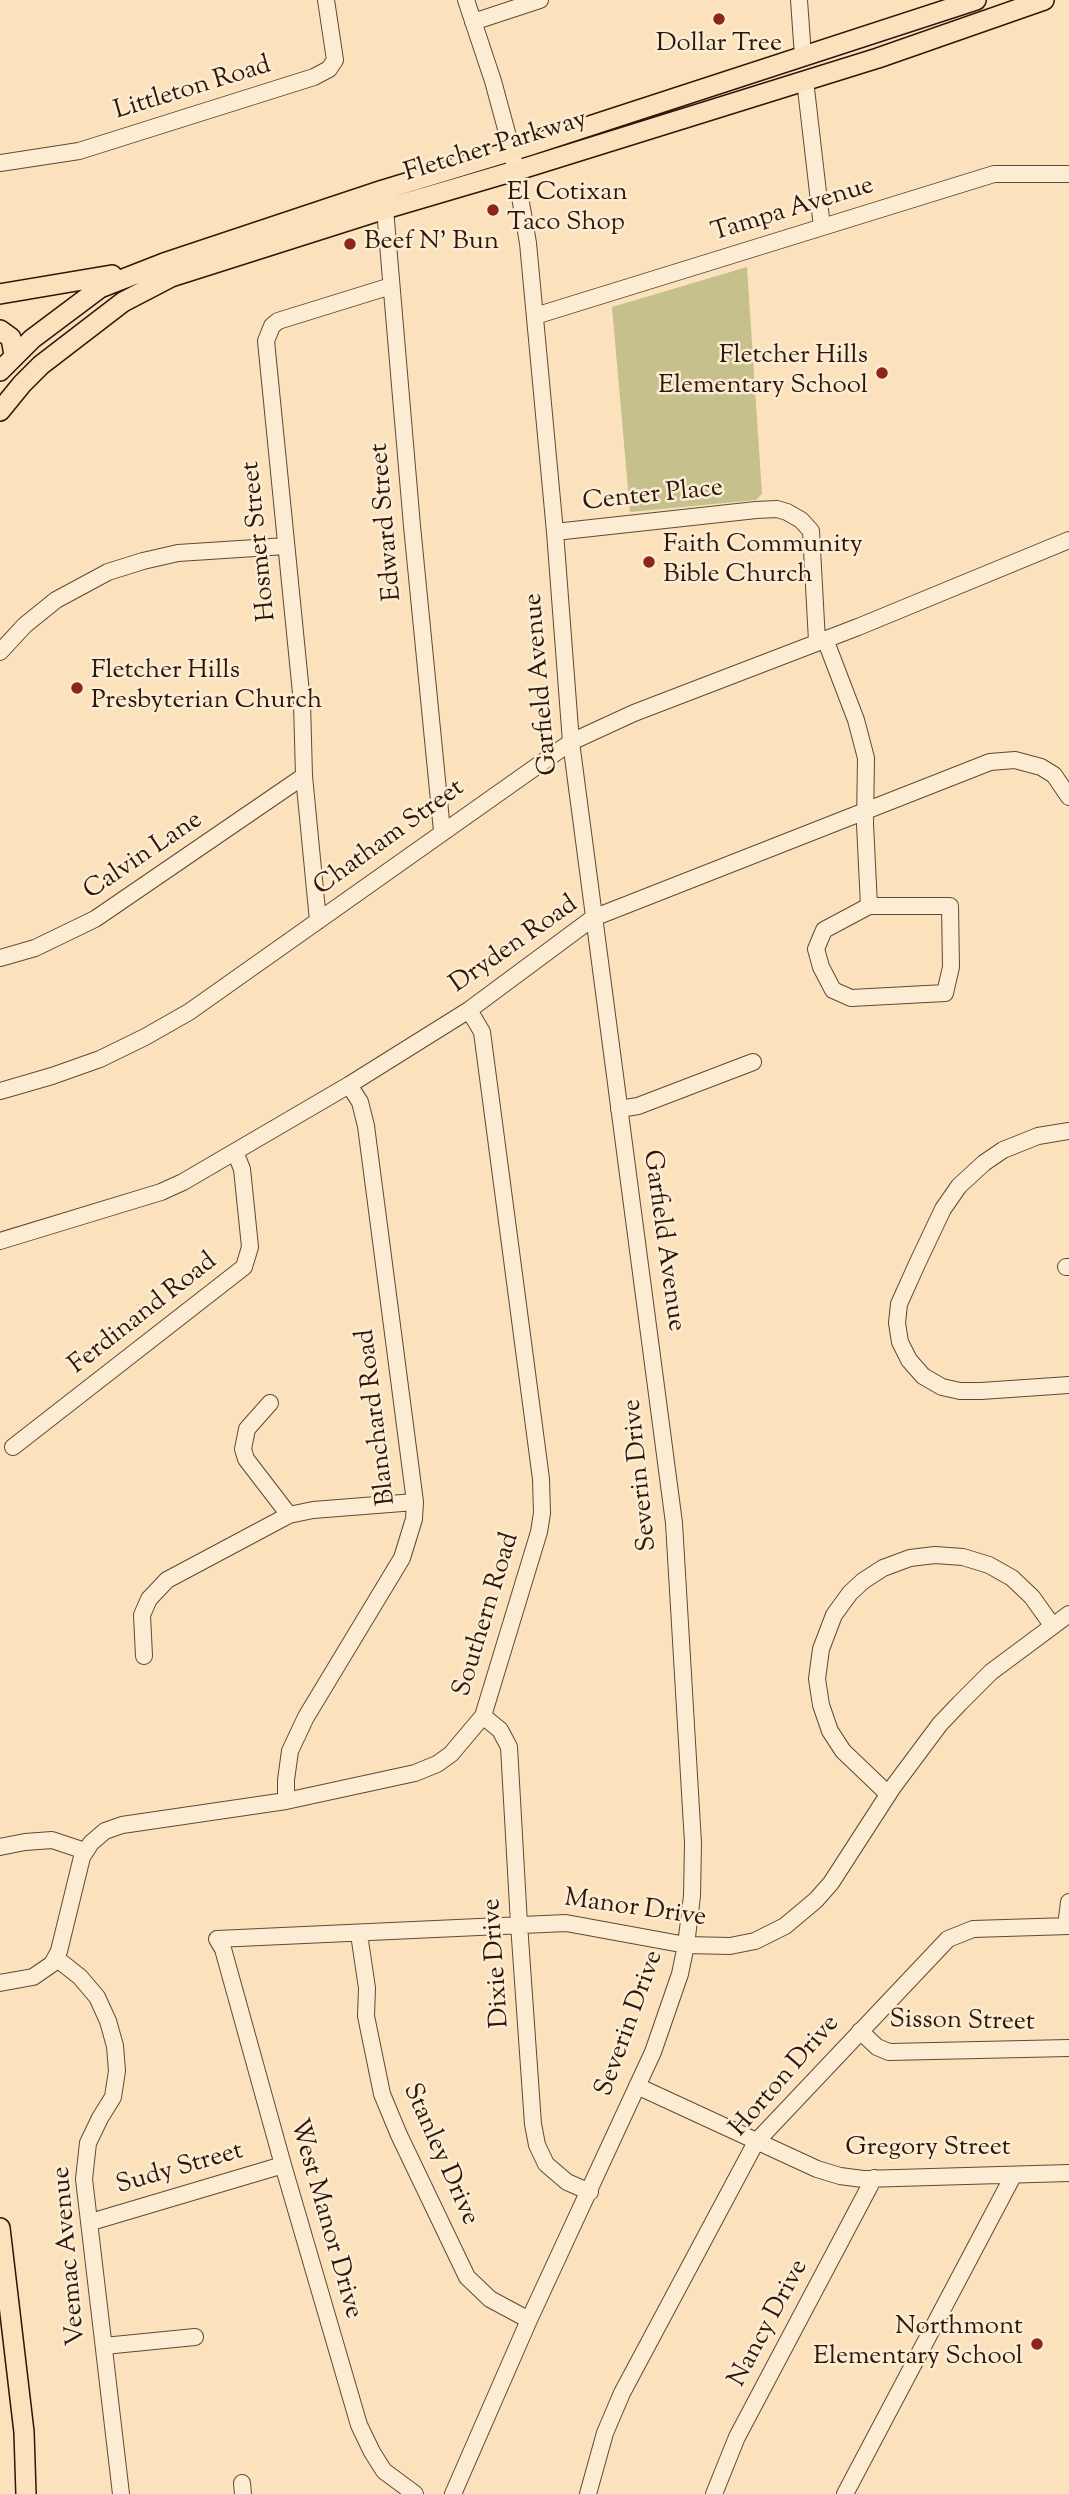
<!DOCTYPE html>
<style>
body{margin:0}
canvas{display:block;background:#fbe2bc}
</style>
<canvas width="1069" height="2494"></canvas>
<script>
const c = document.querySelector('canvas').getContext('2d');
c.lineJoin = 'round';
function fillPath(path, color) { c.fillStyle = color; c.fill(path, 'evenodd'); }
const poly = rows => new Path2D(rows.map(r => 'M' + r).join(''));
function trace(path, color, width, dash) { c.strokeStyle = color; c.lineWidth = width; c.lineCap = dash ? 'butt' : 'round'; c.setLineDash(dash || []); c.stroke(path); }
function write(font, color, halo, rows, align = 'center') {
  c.font = font + ' "Sorts Mill Goudy",serif'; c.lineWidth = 5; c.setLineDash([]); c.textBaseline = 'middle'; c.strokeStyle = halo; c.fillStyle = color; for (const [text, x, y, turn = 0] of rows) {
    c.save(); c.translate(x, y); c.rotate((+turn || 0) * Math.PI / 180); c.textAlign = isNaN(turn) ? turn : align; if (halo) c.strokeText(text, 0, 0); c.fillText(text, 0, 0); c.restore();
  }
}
fillPath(poly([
 [747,267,762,494,756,500,630,512,612,307]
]), '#c6c18c');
const minor = poly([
 [799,0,803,56],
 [473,22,540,0],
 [805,80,822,227],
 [0,163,79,151,314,77,329,69,335,60,326,0],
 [385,209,412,526,442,831],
 [535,316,994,174,1069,174],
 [555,532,756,510,777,509,787,512,801,520,811,531,817,641],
 [825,639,856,720,866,758,865,824,869,906,824,930,816,949,821,967,833,990,851,998,945,993,951,967,950,906,869,906],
 [0,652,25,625,56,600,108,572,143,561,178,553,286,546],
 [318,921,304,776,302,703,266,341,272,326,278,321,391,286],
 [0,958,35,948,95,919,304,776],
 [0,1091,52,1076,100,1059,145,1037,189,1012,571,742,634,713,858,627,1069,540],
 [619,1109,638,1106,753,1062],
 [1069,1131,1038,1136,1003,1150,984,1163,959,1186,943,1209,917,1264,899,1304,897,1323,900,1342,909,1360,923,1376,942,1387,960,1391,981,1391,1069,1385],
 [0,1241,161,1192,183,1182,349,1085,469,1010,593,918,990,762,1015,760,1041,767,1054,775,1069,797],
 [1066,1267,1069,1267],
 [270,1403,247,1429,243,1449,246,1459,289,1515],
 [13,1447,244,1267,250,1247,242,1169,235,1152],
 [144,1656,142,1615,149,1599,167,1580,289,1515,313,1510,415,1502],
 [483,1716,500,1730,509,1747,519,1924,533,2124,537,2145,546,2164,567,2182,590,2192],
 [888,1794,843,1751,830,1731,821,1705,817,1679,821,1649,834,1615,850,1593,863,1581,883,1568,910,1558,935,1555,963,1557,989,1565,1012,1578,1032,1597,1052,1625],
 [286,1801,286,1780,290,1751,306,1717,402,1558,414,1519,415,1502,366,1126,360,1102,349,1085],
 [0,1847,25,1842,52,1840,85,1851],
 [1066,1926,1069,1902],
 [359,1934,367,1988,366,2016,382,2094,399,2135,467,2277,490,2299,529,2320],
 [56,1958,80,1977,97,1997,108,2021,115,2046,117,2071,113,2097,100,2118,88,2143,84,2179,121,2494],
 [0,1983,33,1977,52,1964,59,1951,82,1857,91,1843,105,1831,122,1825,286,1801,415,1773,437,1764,451,1754,483,1716,539,1532,542,1513,541,1479,482,1032,469,1010],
 [860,2031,877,2047,889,2052,1069,2048],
 [637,2086,817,2169,840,2176,863,2179,1069,2173],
 [91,2222,283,2165],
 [104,2346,195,2337],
 [242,2483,243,2494],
 [415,2494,384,2471,372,2452,359,2425,283,2165,223,1949,217,1939,566,1923,686,1945,730,1946,755,1941,785,1926,816,1900,831,1883,893,1787,940,1724,960,1703,991,1672,1069,1614],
 [453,2494,529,2320,653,2052,680,1974,686,1945,692,1896,693,1843,674,1523,571,742,555,532,528,243,512,151,493,81,466,0],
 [588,2494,605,2433,622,2393,756,2142,948,1939,973,1929,1069,1926],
 [714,2494,737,2437,874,2178],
 [845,2494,1013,2176]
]);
const major = poly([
 [0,294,112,275],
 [0,330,11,338,14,355],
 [0,371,32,339,100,288,164,263,383,190,528,146,976,0],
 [0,411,22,384,41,365,123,302,171,277,385,209,528,167,878,58,1044,0],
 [0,2228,24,2432,26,2494]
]);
trace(minor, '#604936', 18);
trace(major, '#2d160a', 22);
trace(minor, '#fcecd3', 16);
trace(major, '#fbe2bc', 19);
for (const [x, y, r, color] of [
 [719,19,7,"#8f2418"],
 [493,210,7,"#8f2418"],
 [350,244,7,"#8f2418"],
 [882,373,7,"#8f2418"],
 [649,562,7,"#8f2418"],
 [77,688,7,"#8f2418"],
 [1037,2344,7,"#8f2418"]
]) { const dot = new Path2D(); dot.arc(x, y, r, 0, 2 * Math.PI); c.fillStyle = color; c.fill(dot); trace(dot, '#fcecd3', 2.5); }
write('26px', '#2d160a', '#fcecd3', [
 ["Dollar Tree",719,46,"center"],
 ["El Cotixan",507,195],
 ["Taco Shop",507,225],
 ["Beef N' Bun",364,244],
 ["Fletcher Hills",868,358,"right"],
 ["Elementary School",868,388,"right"],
 ["Faith Community",663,547],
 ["Bible Church",663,577],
 ["Fletcher Hills",91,673],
 ["Presbyterian Church",91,703],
 ["Northmont",1023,2329,"right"],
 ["Elementary School",1023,2359,"right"]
], 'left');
write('26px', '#2d160a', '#fcecd3', [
 ["Littleton Road",193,90,-17],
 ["Fletcher Parkway",496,148,-17],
 ["Tampa Avenue",793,211,-17],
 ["Center Place",653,497,-6],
 ["Edward Street",388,522,-95],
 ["Hosmer Street",261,541,-96],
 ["Garfield Avenue",543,684,-95],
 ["Chatham Street",390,839,-36],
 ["Calvin Lane",144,857,-34],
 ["Dryden Road",515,946,-35],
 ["Garfield Avenue",662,1241,82],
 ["Ferdinand Road",144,1315,-38],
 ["Blanchard Road",378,1417,-97],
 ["Severin Drive",642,1475,-96],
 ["Southern Road",488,1615,-73],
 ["Manor Drive",635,1910,8],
 ["Dixie Drive",498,1963,-94],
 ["Sisson Street",962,2023,1],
 ["Severin Drive",631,2024,-70],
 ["Horton Drive",786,2077,-49],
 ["Gregory Street",928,2150],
 ["Stanley Drive",439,2155,66],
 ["Sudy Street",180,2170,-16],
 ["West Manor Drive",324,2219,74],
 ["Veemac Avenue",71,2256,-95],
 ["Nancy Drive",770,2324,-62]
]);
</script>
